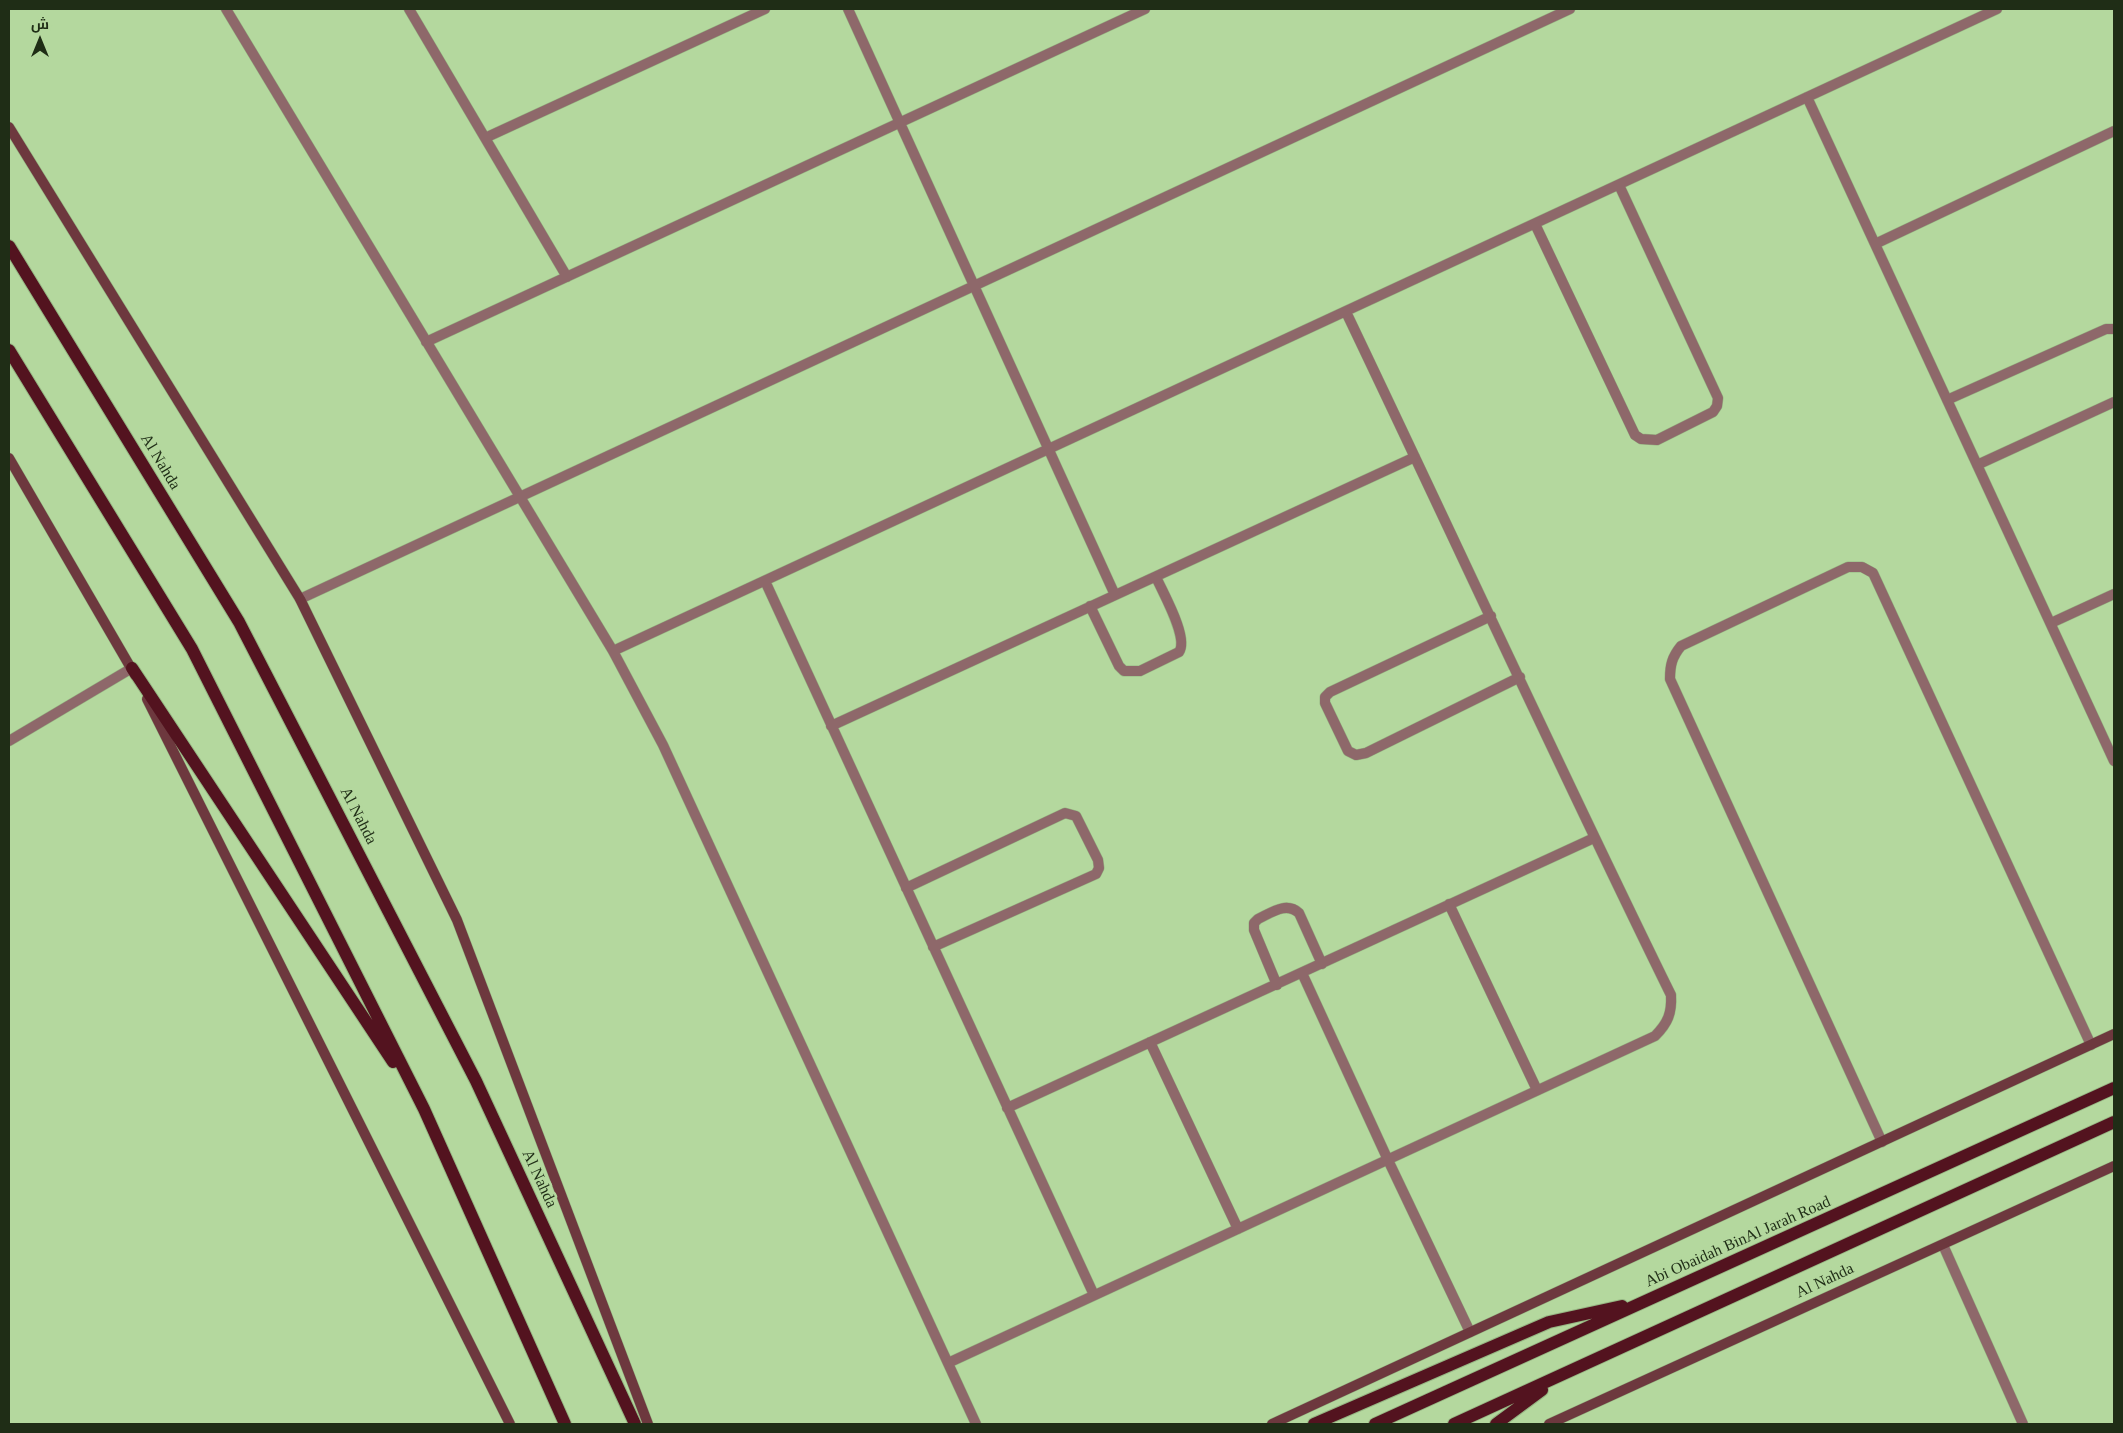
<!DOCTYPE html>
<meta charset="utf-8">
<style>
body{margin:0}
#map{position:relative;width:2123px;height:1433px;overflow:hidden;background:#b4d89e;font-family:"Times New Roman",Cairo,serif}
canvas{display:block}
.frame{position:absolute;inset:0;border:10px solid #1f2d16;pointer-events:none}
.north{position:absolute;left:15px;top:15px;width:50px;height:50px;-webkit-text-stroke:4px #b4d89e;paint-order:stroke;rotate:0deg;font-size:14px;font-weight:700;line-height:20px;text-align:center;color:#1f2d16}
.north::after{content:'';display:block;margin:auto;width:18px;height:22px;background:#1f2d16;clip-path:polygon(50% 0,100% 100%,50% 72%,0 100%)}
</style>
<div id="map">
<canvas width="2123" height="1433"></canvas>
<div class="frame"></div>
<div class="north">ش</div>
</div>
<script>
const g = document.querySelector('canvas').getContext('2d');
g.lineJoin = 'round';
function strokePath(path, color, width, dash) { g.strokeStyle = color; g.lineWidth = width; g.lineCap = dash ? 'butt' : 'round'; g.setLineDash(dash || []); g.stroke(path); }
function label(font, color, halo, rows, align = 'center') {
  g.font = font + ' "Times New Roman",serif'; g.lineWidth = 5; g.setLineDash([]); g.textBaseline = 'middle'; g.strokeStyle = halo; g.fillStyle = color; for (const [text, x, y, turn = 0] of rows) {
    g.save(); g.translate(x, y); g.rotate((+turn || 0) * Math.PI / 180); g.textAlign = isNaN(turn) ? turn : align; if (halo) g.strokeText(text, 0, 0); g.fillText(text, 0, 0); g.restore();
  }
}
const street = new Path2D(`
 M226,9L613,651L663,745L976,1424
 M409,9L567,277
 M848,9L1115,595
 M1807,97L2114,761
 M485,138L765,9
 M1535,224L1635,435L1641,439L1657,440L1713,412L1717,406L1718,398L1619,185
 M1875,244L2114,131
 M426,342L1145,9
 M1947,400L2106,329H2114
 M1977,465L2114,402
 M765,581L1094,1295
 M300,599L1570,9
 M1090,606L1119,666L1124,671H1140L1179,652C1189,638 1163,593 1156,577
 M1491,616L1330,692L1325,697V703L1348,751L1356,755L1366,753L1520,677
 M2051,623L2114,594
 M613,651L1997,9
 M831,726L1415,457
 M9,741L132,668
 M906,888L1065,813L1076,816L1098,860L1099,868L1096,874L933,947
 M1449,904L1537,1090
 M1302,973L1388,1160L1470,1332
 M1277,985L1254,930V923L1258,919C1271,913 1286,901 1299,913L1322,964
 M1150,1042L1238,1229
 M1007,1108L1594,838
 M1882,1142L1670,679C1670,665 1672,657 1681,646L1848,567H1862L1873,573L2091,1045
 M1943,1245L2023,1424
 M948,1363L1655,1036C1668,1023 1672,1013 1671,995C1560,769 1455,540 1346,312`);
const secondary = new Path2D(`
 M9,127L300,599L457,920L648,1424
 M9,458L135,675
 M147,699L510,1424
 M1272,1424L2114,1034
 M1549,1424L2114,1166`);
const primary = new Path2D(`
 M9,246L239,622L476,1081L635,1424
 M9,350L192,649L424,1109L565,1424
 M132,668L393,1062
 M1314,1424L1549,1322L1622,1306
 M1375,1424L2114,1088
 M1454,1424L2114,1122
 M1496,1424L1542,1390`);
strokePath(street, '#96b683', 11);
strokePath(secondary, '#96b683', 11);
strokePath(primary, '#96b683', 14);
strokePath(street, '#8e686a', 10);
strokePath(secondary, '#6d383e', 10);
strokePath(primary, '#53131f', 12);
label('16px', '#1f2d16', '#b4d89e', [
 ["Al Nahda",160,462,59],
 ["Al Nahda",358,816,63],
 ["Al Nahda",539,1179,65],
 ["Abi Obaidah BinAl Jarah Road",1738,1242,-24],
 ["Al Nahda",1825,1281,-25]
]);
</script>
